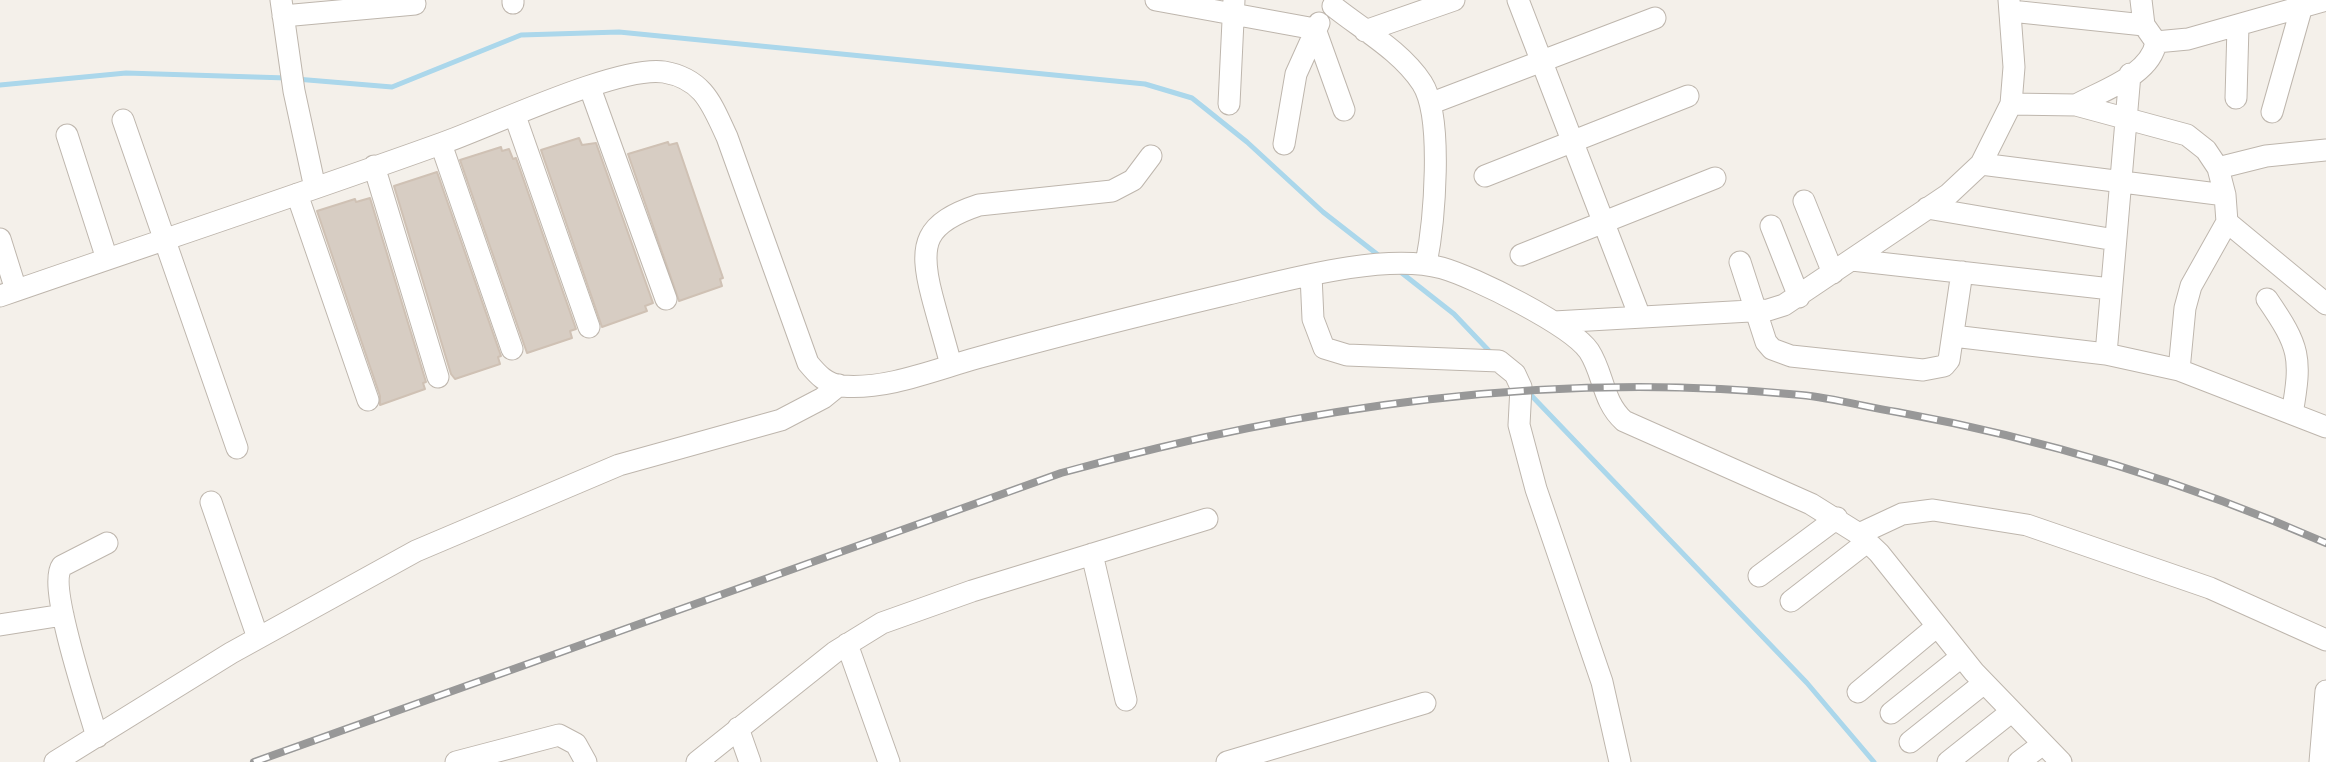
<!DOCTYPE html>
<style>
body{margin:0}
canvas{display:block;background:#f4f0ea}
</style>
<canvas width="2326" height="762"></canvas>
<script>
const g = document.querySelector('canvas').getContext('2d');
g.lineJoin = 'round';
function strokePath(path, color, width, dash) { g.strokeStyle = color; g.lineWidth = width; g.lineCap = dash ? 'butt' : 'round'; g.setLineDash(dash || []); g.stroke(path); }
function fillPath(path, color) { g.fillStyle = color; g.fill(path, 'evenodd'); }
strokePath(new Path2D(`
 M296,79L392,87L521,35L619,32L1145,84L1192,98L1247,142L1323,212L1382,258
 M0,85L126,73L287,78
 M1398,270L1454,314L1492,354
 M1528,392L1807,683L1874,762`), '#abd7eb', 5);
const building = new Path2D(`
 M579,138L582,145L596,143L653,303L645,306L647,311L602,327L541,150Z
 M668,142L669,145L677,143L723,278L720,279L722,286L679,301L628,154Z
 M501,147L502,151L509,149L513,159L516,158L576,329L570,331L572,338L527,353L460,160Z
 M437,172L501,356L498,357L500,364L455,379L451,374L394,186Z
 M370,198L426,382L423,383L425,389L380,405V396L317,211L355,199L356,202Z`);
fillPath(building, '#d7cdc3');
strokePath(building, '#cfc1b4', 2);
const minor = new Path2D(`
 M281,0L294,91L315,188
 M513,0V3
 M1156,0L1315,29L1344,110
 M1518,0L1640,317
 M1333,6C1363,30 1401,51 1422,83C1444,117 1434,224 1426,264
 M2011,11L2144,25
 M283,16L415,4
 M1365,31L1454,0
 M2156,42L2188,39L2326,0
 M590,88L666,299
 M2236,98L2238,26
 M1432,103L1655,18
 M1229,104L1234,0
 M2011,104L2076,105L2187,135L2206,150L2218,168L2225,195L2227,222L2191,286L2185,308L2179,370
 M2076,105C2103,90 2151,75 2156,42L2144,25L2141,0
 M2272,112L2302,6
 M515,116L589,327
 M123,120L237,448
 M67,135L107,259
 M441,144L512,349
 M1284,144L1296,74L1319,23
 M1981,164L2225,195
 M374,166L438,377
 M2218,168L2266,156L2326,150
 M1485,176L1688,96
 M297,194L368,400
 M1804,201L1833,273
 M1927,208L2115,240
 M2227,222L2326,304
 M1771,226L1799,297
 M0,239L16,290
 M1521,255L1715,178
 M1852,260L2111,289
 M1740,262L1766,342L1772,349L1791,356L1923,370L1944,366L1949,360L1962,272
 M1311,275L1313,319L1324,348L1347,355L1499,361L1515,374L1521,387L1519,425L1536,489L1602,682L1620,762
 M0,296C147,245 296,196 443,143C491,126 619,65 664,72C704,79 712,105 727,137L808,363C818,375 826,384 842,386C886,390 934,370 977,358C1060,335 1144,314 1228,294C1287,280 1385,252 1442,268C1474,277 1571,325 1589,351C1604,374 1602,401 1624,421L1811,504L1859,534L1879,553L1974,672L2061,762
 M2267,299C2300,347 2302,357 2292,414
 M1554,322L1768,310L1784,305L1949,194L1981,164L2011,104L2014,67L2009,0
 M1953,336L2106,354L2179,370L2326,427
 M2106,354L2130,74
 M951,365C945,342 938,319 932,296C918,243 925,223 979,205L1112,191L1133,180L1151,156
 M211,502L258,638
 M1859,534L1902,514L1933,510L2027,525L2210,588L2326,640
 M1092,554L1126,700
 M1759,576L1837,518
 M1791,601L1867,542
 M0,625L63,615
 M847,644L889,762
 M1858,692L1936,627
 M1891,713L1961,657
 M738,728L750,762
 M97,737C89,708 47,586 62,566L107,543
 M1910,742L1984,683
 M55,762L231,653L416,551L619,465L781,420L823,398L839,385
 M456,762L559,735L576,744L586,762
 M697,762L835,652L882,623L972,591L1207,519
 M1227,762L1425,703
 M1948,762L2011,712
 M2019,762L2043,744
 M2320,762L2326,691`);
strokePath(minor, '#beb6ad', 23);
strokePath(minor, '#fff', 21);
const rail = new Path2D(`
 M254,762L1061,473C1303,406 1550,370 1801,395C1833,398 1866,407 1897,412C2045,439 2189,483 2326,543`);
strokePath(rail, '#989898', 8);
strokePath(rail, '#fff', 5, [16]);
</script>
